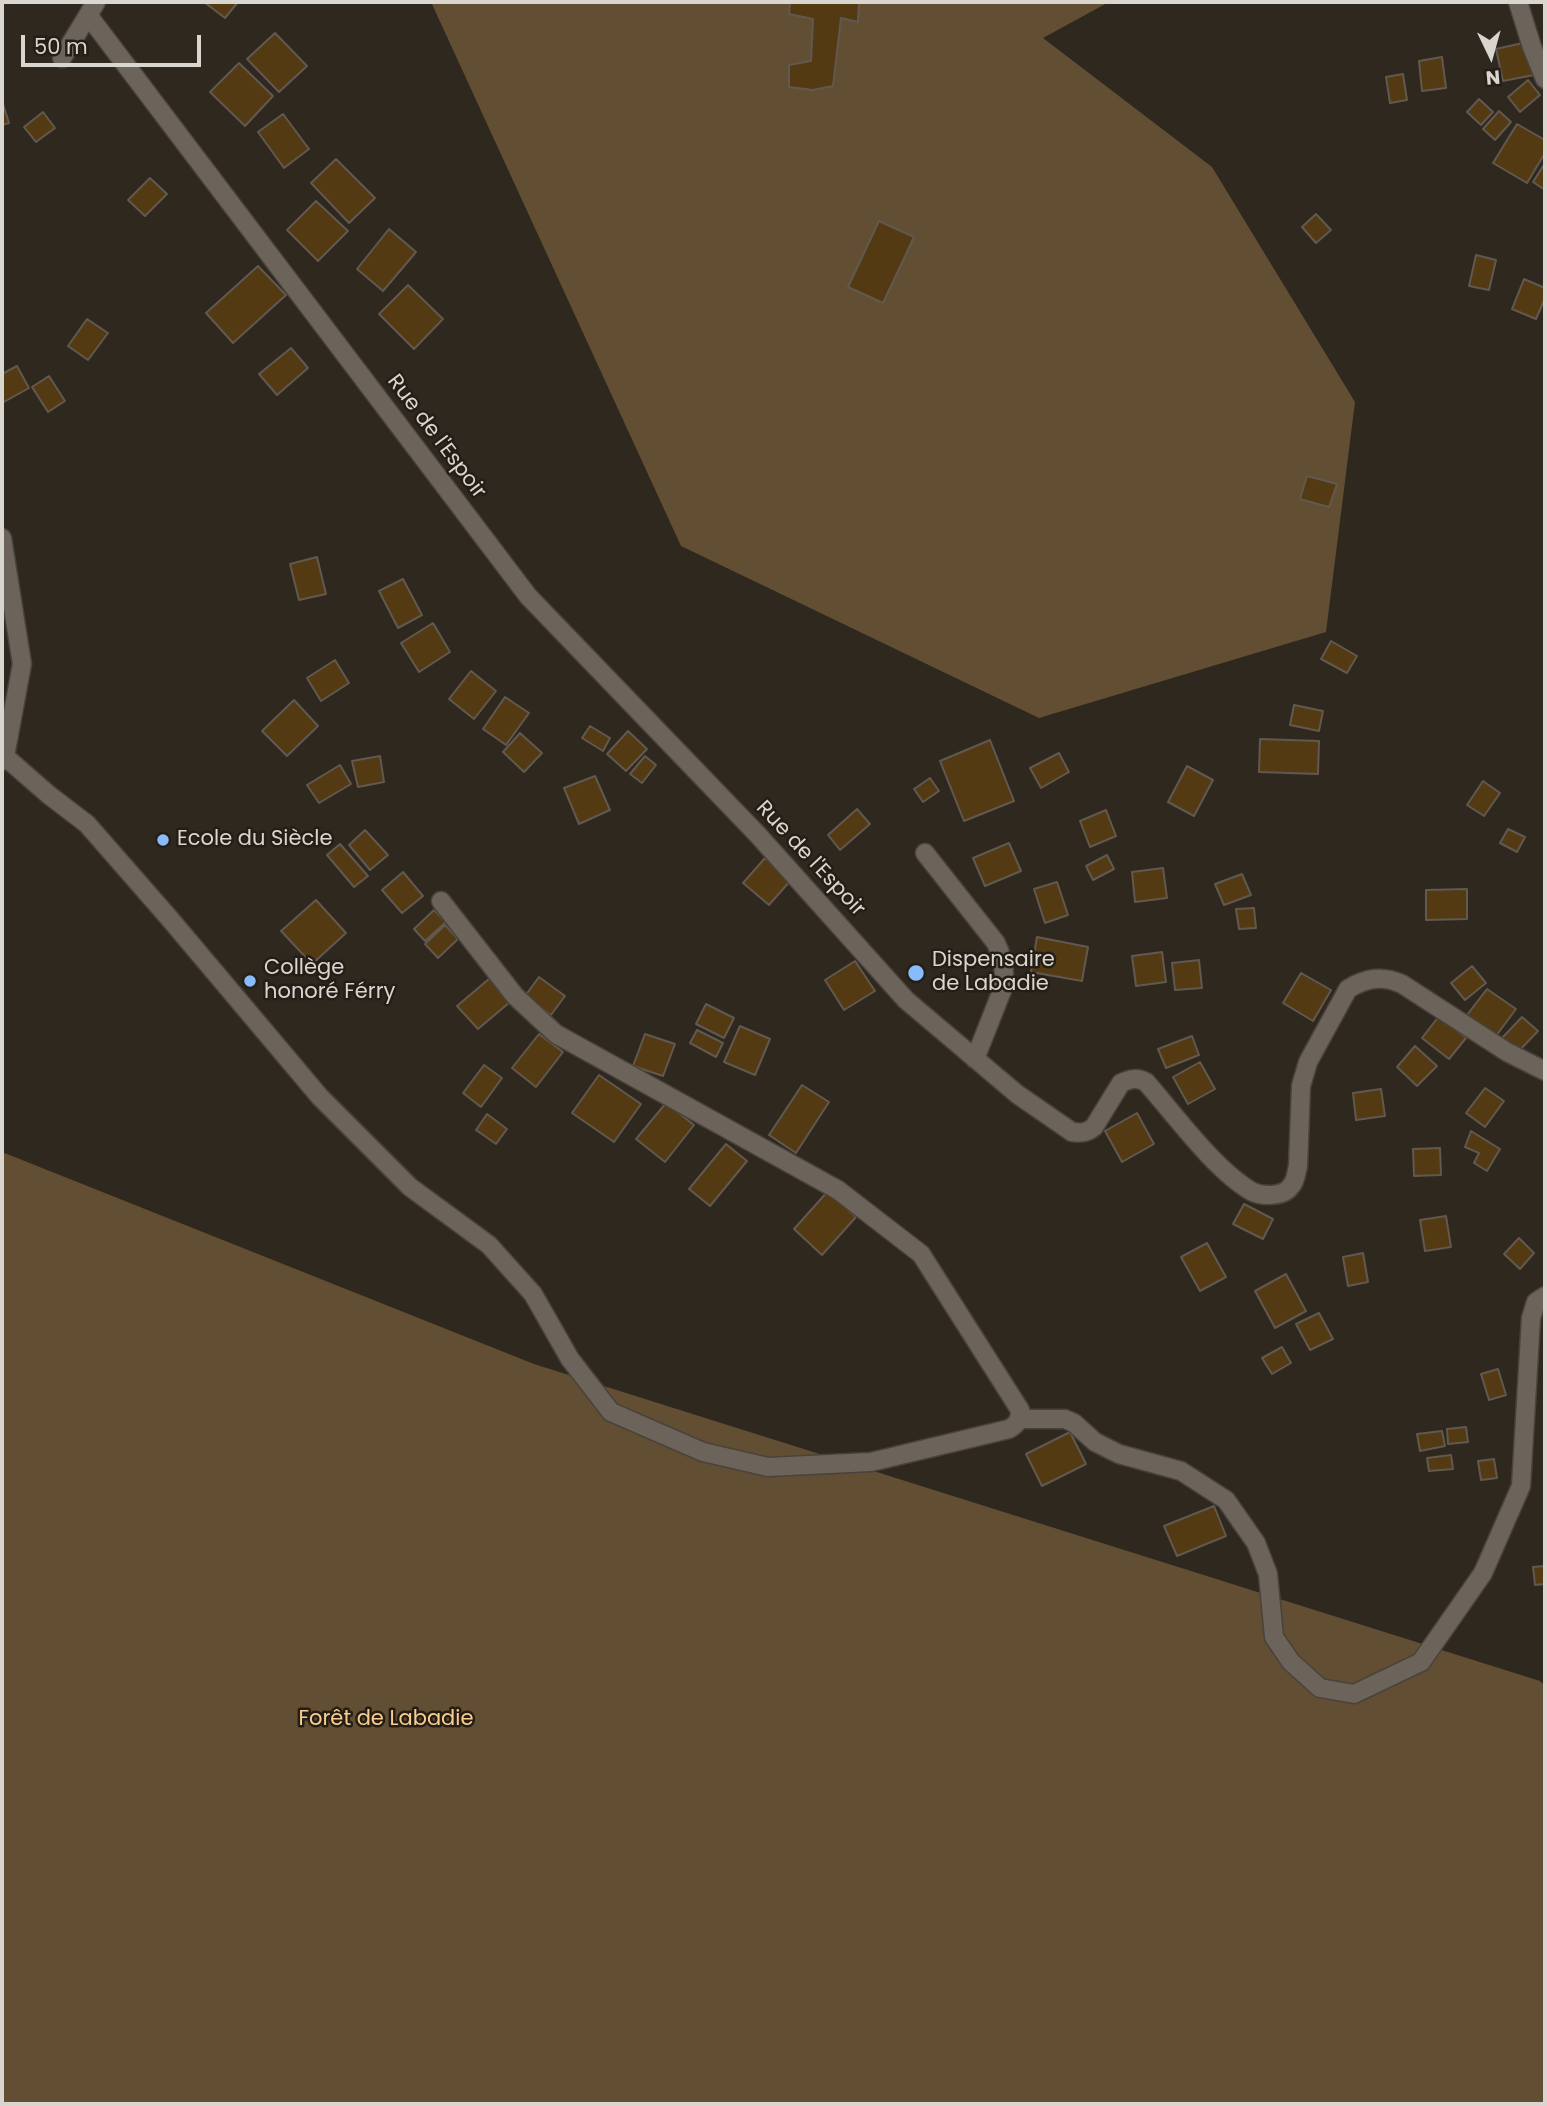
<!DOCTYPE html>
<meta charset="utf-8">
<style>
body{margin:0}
#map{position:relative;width:1547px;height:2106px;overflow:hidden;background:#2e281f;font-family:Poppins,sans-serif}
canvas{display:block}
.frame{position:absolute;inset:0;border:4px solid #d9d5cf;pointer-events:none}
.north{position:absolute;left:1456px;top:21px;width:70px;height:70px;-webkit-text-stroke:5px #241e16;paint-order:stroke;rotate:175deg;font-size:19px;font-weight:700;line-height:28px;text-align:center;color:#d9d5cf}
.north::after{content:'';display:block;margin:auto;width:24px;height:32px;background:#d9d5cf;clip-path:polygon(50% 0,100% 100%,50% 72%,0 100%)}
.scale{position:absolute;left:21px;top:35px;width:180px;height:32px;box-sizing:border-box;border:4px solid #d9d5cf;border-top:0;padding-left:9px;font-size:21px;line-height:24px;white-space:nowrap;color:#d9d5cf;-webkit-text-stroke:5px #241e16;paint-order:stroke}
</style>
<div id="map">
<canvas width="1547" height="2106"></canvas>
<div class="frame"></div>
<div class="north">N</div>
<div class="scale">50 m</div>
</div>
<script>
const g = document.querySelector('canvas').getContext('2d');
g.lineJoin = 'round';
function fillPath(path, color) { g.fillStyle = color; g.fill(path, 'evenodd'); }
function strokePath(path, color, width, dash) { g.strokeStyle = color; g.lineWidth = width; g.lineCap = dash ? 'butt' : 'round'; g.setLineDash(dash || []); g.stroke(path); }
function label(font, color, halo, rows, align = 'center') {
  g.font = font + ' Poppins,sans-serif'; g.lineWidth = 5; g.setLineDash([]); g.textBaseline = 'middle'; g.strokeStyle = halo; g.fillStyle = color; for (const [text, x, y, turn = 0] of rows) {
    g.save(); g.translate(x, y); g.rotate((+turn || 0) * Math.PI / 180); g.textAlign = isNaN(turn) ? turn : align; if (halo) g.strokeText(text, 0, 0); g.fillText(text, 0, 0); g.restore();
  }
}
fillPath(new Path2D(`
 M431,2H1109L1043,38L1212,167L1355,402L1326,632L1039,718L681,546Z
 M2,1152L534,1364L1540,1681L1545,1686V2104H2Z`), '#624e32');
const building = new Path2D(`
 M204,2H238L225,18Z
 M790,2H859L858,22L841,18L833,86L813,90L789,87V65L811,61L813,19L789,14Z
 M275,33L307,66L279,92L247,59Z
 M1527,42L1534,75L1503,81L1496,49Z
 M1442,57L1446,88L1422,91L1419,61Z
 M239,63L273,96L245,126L210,92Z
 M1403,74L1407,100L1390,103L1386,77Z
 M1528,80L1540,95L1520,112L1508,97Z
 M1479,99L1493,112L1481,125L1467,112Z
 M2,101L9,123L2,125Z
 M1499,111L1511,122L1495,140L1483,129Z
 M43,112L55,128L36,142L24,127Z
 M283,114L309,149L284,168L258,132Z
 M1517,124L1545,140V153L1527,183L1493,163Z
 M336,159L375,198L349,223L311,183Z
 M1545,163V190L1533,182Z
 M150,178L167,194L145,216L128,200Z
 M316,201L348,231L318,261L287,230Z
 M1316,214L1331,230L1316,243L1302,227Z
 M879,221L914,237L883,303L848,287Z
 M389,229L416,252L383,291L357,269Z
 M1476,255L1496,260L1489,290L1469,286Z
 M258,266L286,295L233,343L206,313Z
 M1524,279L1545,288V298L1536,319L1512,309Z
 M408,285L443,319L414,349L379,314Z
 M87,319L108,333L88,360L68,346Z
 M291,348L308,368L277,395L259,374Z
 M17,366L29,388L2,403V374Z
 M49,376L65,401L48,412L32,387Z
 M1307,476L1337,484L1329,507L1300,499Z
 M317,557L326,594L299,600L290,564Z
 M403,579L422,615L398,628L379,591Z
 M433,623L450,652L419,672L401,643Z
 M1331,641L1357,656L1347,673L1321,659Z
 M335,660L349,683L321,701L307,678Z
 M471,671L496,691L474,719L449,699Z
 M505,697L529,713L506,745L483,729Z
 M294,700L318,726L287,756L262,731Z
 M1294,705L1323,711L1319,731L1290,725Z
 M590,726L610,738L603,751L582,738Z
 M628,731L647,749L626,771L607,754Z
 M520,733L542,753L524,772L503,752Z
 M1260,739L1319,741L1318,774L1259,772Z
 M990,740L1014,801L964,821L940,761Z
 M1059,753L1069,772L1041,788L1030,768Z
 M380,756L384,782L358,787L352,761Z
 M645,756L656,765L642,783L630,774Z
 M340,765L351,784L319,803L307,785Z
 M1187,766L1213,780L1194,816L1168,802Z
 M595,776L610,810L579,824L564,788Z
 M930,778L939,791L923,802L914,789Z
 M1483,781L1500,793L1484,816L1467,805Z
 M857,809L870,824L840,850L828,835Z
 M1106,810L1116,836L1090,847L1080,821Z
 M1508,829L1525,837L1517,852L1500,843Z
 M365,830L388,855L370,870L349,845Z
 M1009,843L1021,871L985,886L973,858Z
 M340,844L368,876L354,887L327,855Z
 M1107,855L1114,869L1093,880L1086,866Z
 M765,858L791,880L769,905L743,883Z
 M1163,868L1167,898L1135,902L1132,872Z
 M403,872L423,896L402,913L382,890Z
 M1242,874L1251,895L1224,905L1215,884Z
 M1057,882L1068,915L1045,923L1034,889Z
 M1467,889V919L1426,920V890Z
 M316,900L346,933L312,964L281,931Z
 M1254,908L1256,928L1239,929L1236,909Z
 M434,910L446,922L425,941L414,929Z
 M445,925L458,939L438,958L425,944Z
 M1037,937L1088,947L1082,981L1031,972Z
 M1162,952L1166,982L1136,986L1132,956Z
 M1199,960L1202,988L1175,990L1172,963Z
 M855,961L875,991L844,1010L825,980Z
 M1472,966L1486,983L1465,1000L1451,983Z
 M1301,973L1331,990L1313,1021L1283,1003Z
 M539,977L565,996L551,1015L525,996Z
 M490,978L510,1002L478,1029L457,1006Z
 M1487,989L1516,1009L1496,1036L1467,1015Z
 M706,1004L734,1018L724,1038L696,1024Z
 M1439,1016L1466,1038L1449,1059L1422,1038Z
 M1522,1017L1538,1031L1517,1053L1502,1038Z
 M740,1026L770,1039L755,1075L724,1062Z
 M697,1030L723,1043L716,1057L690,1043Z
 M539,1034L563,1052L536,1087L512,1068Z
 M645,1034L675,1044L663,1076L633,1066Z
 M1192,1036L1199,1055L1166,1068L1158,1049Z
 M1415,1046L1437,1066L1417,1086L1397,1067Z
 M1200,1062L1215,1089L1188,1104L1173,1077Z
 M484,1065L502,1078L481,1107L463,1093Z
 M599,1075L641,1104L614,1142L572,1113Z
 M802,1085L829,1102L796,1153L769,1135Z
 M1485,1088L1504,1101L1485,1127L1466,1113Z
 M1381,1089L1385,1116L1356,1120L1353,1093Z
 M666,1103L694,1125L665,1162L636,1139Z
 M1137,1113L1154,1144L1122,1162L1105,1131Z
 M487,1114L507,1129L496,1144L476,1130Z
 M1471,1131L1500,1149L1487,1171L1474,1163L1479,1153L1465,1147Z
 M726,1144L747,1161L710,1206L689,1189Z
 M1440,1148L1441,1175L1414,1176L1413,1149Z
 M828,1191L856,1217L822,1255L794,1229Z
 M1244,1204L1273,1219L1263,1239L1233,1224Z
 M1446,1216L1451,1247L1425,1251L1420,1220Z
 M1519,1238L1534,1253L1520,1269L1504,1254Z
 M1207,1243L1226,1277L1200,1291L1181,1257Z
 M1363,1253L1368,1282L1348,1286L1343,1257Z
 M1286,1274L1306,1311L1275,1328L1255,1291Z
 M1319,1313L1333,1339L1310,1350L1296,1324Z
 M1282,1347L1291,1363L1272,1374L1262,1358Z
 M1498,1369L1506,1395L1489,1400L1481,1374Z
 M1466,1427L1468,1442L1448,1444L1447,1429Z
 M1442,1431L1445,1446L1420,1451L1417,1434Z
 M1070,1432L1086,1464L1042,1486L1026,1454Z
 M1451,1455L1453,1469L1429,1471L1427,1458Z
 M1494,1459L1497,1478L1481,1480L1478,1461Z
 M1214,1506L1226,1536L1177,1556L1164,1526Z
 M1545,1566V1584L1535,1585L1533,1567Z`);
fillPath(building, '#533a13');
strokePath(building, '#615950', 2);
const minor = new Path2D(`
 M1518,2L1532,47L1545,79
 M88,15L528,596L758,835L906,1000L1017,1094L1072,1132C1081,1133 1087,1133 1094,1127L1121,1083C1130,1079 1137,1077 1146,1082C1175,1115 1214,1169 1251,1191C1262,1197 1284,1197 1291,1186C1296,1181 1296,1173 1298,1166L1301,1086L1308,1062L1348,989C1366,978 1382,975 1402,984L1507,1052L1545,1071
 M62,58L96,2
 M2,538L22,664L5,756L2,761
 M2,754L49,795L87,824L170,919L320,1097L410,1187L489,1245L533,1294L570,1359L611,1412L703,1452L768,1467L871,1462L1009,1429C1018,1424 1020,1419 1020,1410L921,1254L838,1190L556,1034L515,996L441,901
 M925,853L996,943C1003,958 1006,972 1003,988L975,1059
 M1020,1419H1065L1074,1423L1095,1442L1119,1454L1181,1471L1226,1500L1256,1543L1268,1574L1274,1637L1291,1662L1320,1688L1354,1694L1421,1662L1483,1573L1521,1486L1531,1318L1536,1302L1545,1296`);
strokePath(minor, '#49433c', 21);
strokePath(minor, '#6c645a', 18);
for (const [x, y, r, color] of [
 [163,840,7,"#87bbfb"],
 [916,973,9,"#87bbfb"],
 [250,981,7,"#87bbfb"]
]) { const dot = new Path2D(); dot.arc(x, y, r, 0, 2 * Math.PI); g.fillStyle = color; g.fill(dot); strokePath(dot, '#241e16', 2.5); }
label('21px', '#d9d5cf', '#241e16', [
 ["Rue de l'Espoir",436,437,53],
 ["Rue de l'Espoir",810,859,47]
]);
label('21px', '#d9d5cf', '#241e16', [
 ["Ecole du Siècle",177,840],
 ["Dispensaire",932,961],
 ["de Labadie",932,985],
 ["Collège",264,969],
 ["honoré Férry",264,993]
], 'left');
label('21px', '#facc8f', '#241e16', [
 ["Forêt de Labadie",386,1720]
]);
</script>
